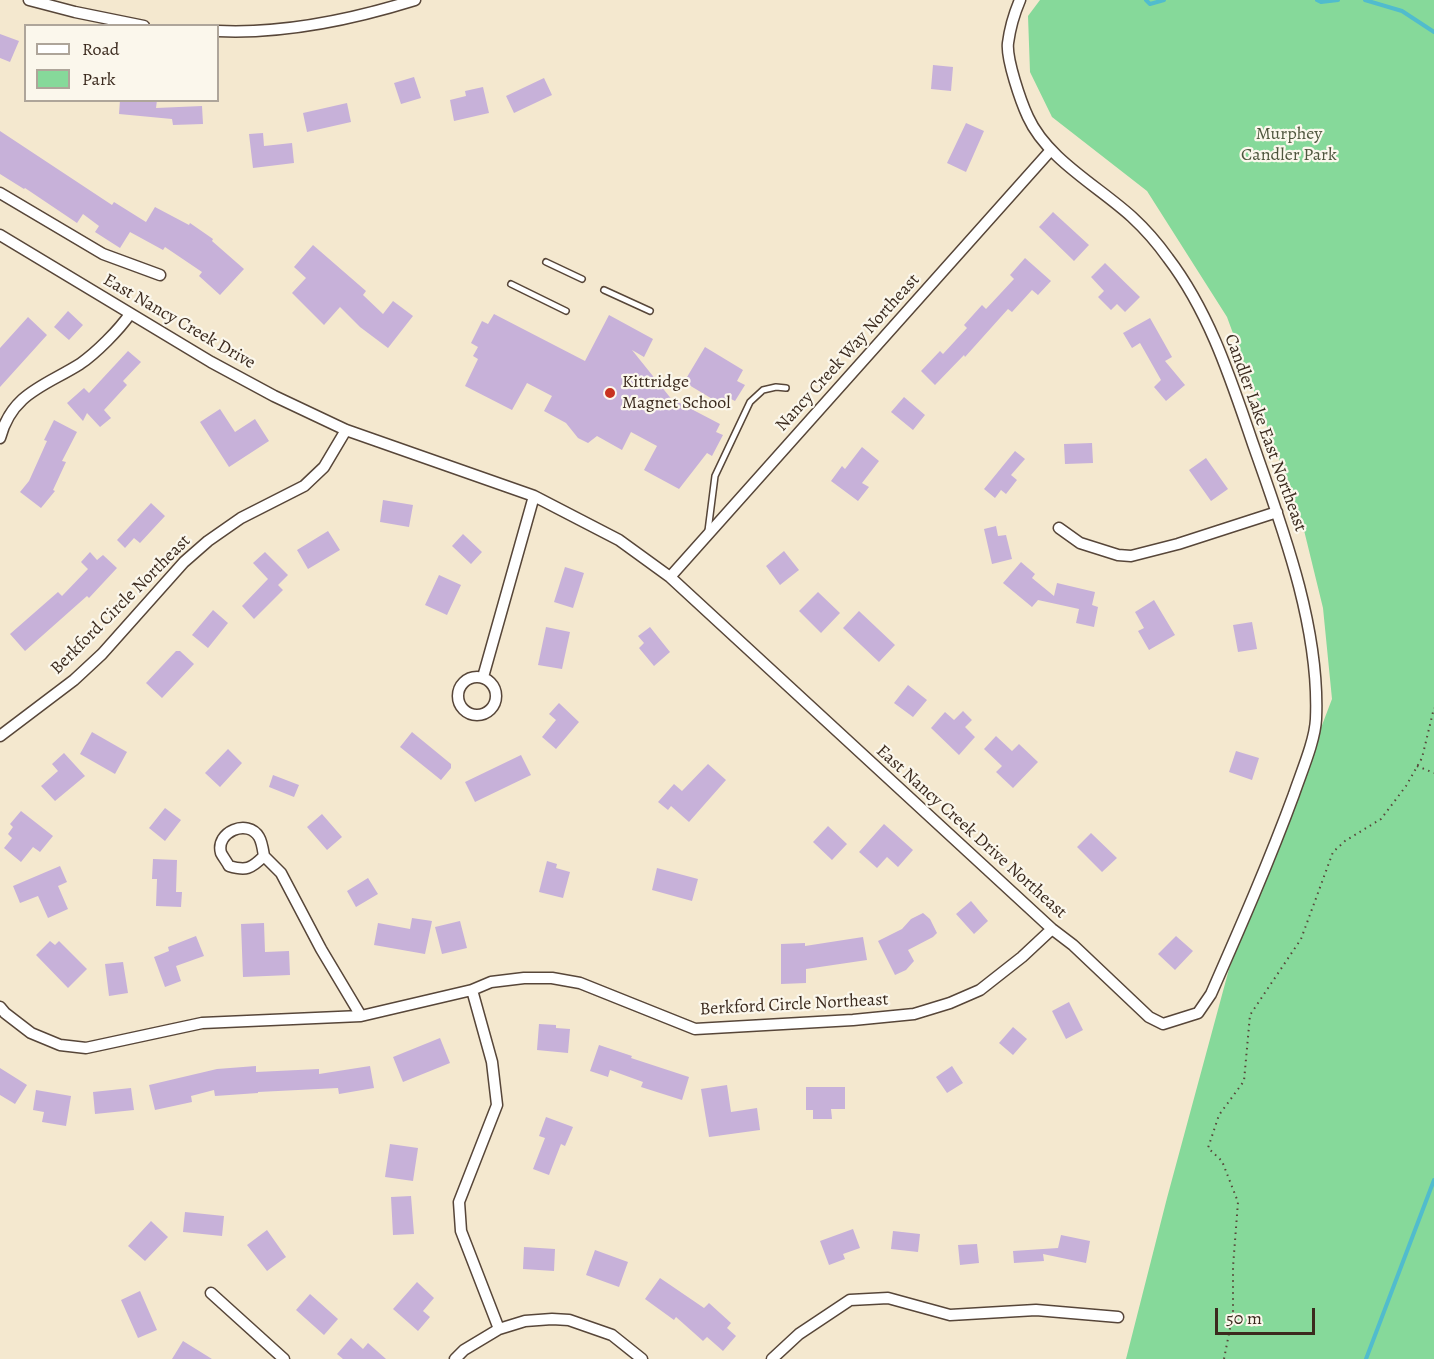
<!DOCTYPE html>
<style>
body{margin:0}
#map{position:relative;width:1434px;height:1359px;overflow:hidden;background:#f4e8cf;font-family:Alegreya,serif}
canvas{display:block}
.legend{position:absolute;left:24px;top:24px;width:195px;height:78px;box-sizing:border-box;background:#fbf7ec;border:2px solid #aea59a;margin:0;padding:8px 10px;list-style:none;font-size:18px;color:#3b2a1e}
.legend li{display:flex;align-items:center;gap:12px;height:30px}
.legend b{width:30px;border:2px solid #aea59a}
.scale{position:absolute;left:1215px;top:1308px;width:100px;height:27px;box-sizing:border-box;border:3px solid #3b2a1e;border-top:0;padding-left:8px;font-size:18px;line-height:21px;white-space:nowrap;color:#3b2a1e;-webkit-text-stroke:4px #fbf7ec;paint-order:stroke}
</style>
<div id="map">
<canvas width="1434" height="1359"></canvas>
<ul class="legend">
<li><b style="height:8px;background:#fff"></b>Road</li>
<li><b style="height:16px;background:#86d99a"></b>Park</li>
</ul>
<div class="scale">50 m</div>
</div>
<script>
const g = document.querySelector('canvas').getContext('2d');
g.lineJoin = 'round';
function fillPath(path, color) { g.fillStyle = color; g.fill(path, 'evenodd'); }
function strokePath(path, color, width, dash) { g.strokeStyle = color; g.lineWidth = width; g.lineCap = dash ? 'butt' : 'round'; g.setLineDash(dash || []); g.stroke(path); }
function label(font, color, halo, rows, align = 'center') {
  g.font = font + ' Alegreya,serif'; g.lineWidth = 4.5; g.setLineDash([]); g.textBaseline = 'middle'; g.strokeStyle = halo; g.fillStyle = color; for (const [text, x, y, turn = 0] of rows) {
    g.save(); g.translate(x, y); g.rotate((+turn || 0) * Math.PI / 180); g.textAlign = isNaN(turn) ? turn : align; if (halo) g.strokeText(text, 0, 0); g.fillText(text, 0, 0); g.restore();
  }
}
fillPath(new Path2D(`
 M1040,0H1434V1359H1126L1167,1198L1229,969L1332,699L1323,608L1302,522L1227,317L1147,191L1052,117L1030,72L1028,16Z`), '#86d99a');
strokePath(new Path2D(`
 M1146,0L1150,4L1164,0
 M1317,0L1321,2L1338,0
 M1365,0L1402,11L1434,32
 M1366,1359L1434,1180`), '#51bccd', 4);
fillPath(new Path2D(`
 M0,34L19,41L10,62L0,58Z
 M933,65L953,67L951,91L931,89Z
 M414,77L421,98L401,104L394,83Z
 M544,78L552,95L514,113L506,96Z
 M483,87L489,113L454,121L450,100L466,96L465,91Z
 M120,100H157L156,108L202,106L203,124L173,125L172,119L119,114Z
 M347,103L351,122L307,132L303,113Z
 M966,123L984,131L966,172L947,163Z
 M0,131L112,205L114,202L146,222L155,207L189,225L190,223L213,239L212,241L244,269L220,295L199,276L202,272L165,247L163,250L130,232L120,248L95,232L99,226L83,214L77,223L25,188L24,189L0,174Z
 M263,133L264,146L292,143L294,163L253,168L249,134Z
 M1053,212L1089,245L1074,261L1039,227Z
 M313,245L366,291L363,295L383,314L393,301L413,316L388,348L360,327L340,307L324,325L292,293L306,278L294,267Z
 M1025,258L1051,281L1038,295L1032,290L1012,312L1008,309L965,357L964,355L935,385L921,371L940,351L943,354L967,328L964,325L982,305L986,309L1014,279L1010,275Z
 M1105,263L1140,297L1125,312L1117,304L1111,310L1098,297L1104,291L1091,277Z
 M68,311L83,325L69,340L54,327Z
 M494,314L585,361L609,315L653,339L644,357L632,350L673,401L674,400L720,424L716,432L723,435L712,456L707,453L679,489L644,470L657,446L631,432L622,450L597,436L588,443L578,438L566,423L544,411L552,396L527,383L512,410L465,386L478,359L473,356L478,347L471,343L482,321L488,324Z
 M28,317L47,335L0,387V348Z
 M1150,318L1172,357L1165,361L1185,385L1166,401L1154,387L1161,380L1140,343L1132,348L1123,333Z
 M705,347L743,370L737,381L745,385L735,401L729,398L724,406L684,382Z
 M128,351L141,362L123,381L127,385L104,410L111,418L100,427L87,413L83,421L67,403L84,388L89,393Z
 M904,397L925,415L913,430L891,412Z
 M220,409L235,432L255,419L269,441L229,467L200,422Z
 M54,420L77,432L62,461L66,462L53,490L55,491L41,508L20,492L29,481L47,441L44,440Z
 M1092,443L1093,463L1065,464L1064,444Z
 M862,447L879,461L862,483L869,487L858,501L831,481L842,466L845,469Z
 M1015,451L1025,459L1011,475L1017,480L1006,494L1001,490L995,498L984,489Z
 M1206,458L1228,489L1211,501L1189,470Z
 M383,500L413,505L409,527L380,522Z
 M151,503L165,516L140,543L134,538L125,548L117,540Z
 M996,526L998,536L1006,535L1012,559L992,564L984,529Z
 M328,531L340,550L308,569L297,550Z
 M463,534L482,552L471,564L452,546Z
 M784,551L799,570L780,585L766,566Z
 M90,552L97,560L103,555L117,568L89,598L87,596L25,651L10,634L58,592L62,596L88,569L81,562Z
 M265,552L288,575L278,585L283,590L254,619L242,606L268,579L253,563Z
 M1021,562L1035,574L1032,578L1054,596L1057,583L1095,592L1092,605L1098,607L1094,627L1076,623L1079,609L1038,600L1032,607L1003,583Z
 M565,567L584,573L573,608L554,602Z
 M439,575L461,585L447,615L425,605Z
 M818,592L840,613L821,633L799,611Z
 M1154,600L1175,635L1149,650L1138,631L1144,628L1135,612Z
 M213,610L228,623L208,648L192,635Z
 M859,611L895,645L879,662L843,628Z
 M1252,622L1257,649L1238,652L1233,625Z
 M546,627L570,632L562,669L538,665Z
 M650,627L670,652L654,666L639,648L644,643L638,636Z
 M176,651H180L194,664L162,698L146,683Z
 M908,685L927,700L913,717L894,703Z
 M559,703L579,722L556,749L542,737L556,720L549,714Z
 M963,711L972,720L965,727L975,737L959,755L931,728L945,712L954,720Z
 M92,732L127,752L115,774L80,754Z
 M412,732L451,764V768L441,780L400,747Z
 M996,736L1012,751L1019,744L1038,762L1013,788L996,772L1002,766L984,749Z
 M228,749L242,763L220,787L205,773Z
 M1236,751L1259,758L1252,780L1229,772Z
 M64,753L85,776L55,801L41,786L58,771L52,764Z
 M521,755L531,775L475,802L465,782Z
 M708,764L726,780L689,822L671,806L668,810L658,802L674,784L682,791Z
 M273,775L299,785L294,797L269,787Z
 M165,808L181,820L165,841L149,828Z
 M21,811L53,836L40,852L33,847L21,862L4,848L12,838L8,834L13,827L10,824Z
 M322,814L342,837L327,850L307,827Z
 M884,824L913,850L898,867L887,857L877,868L859,852Z
 M828,826L847,844L832,860L813,842Z
 M1091,833L1117,858L1102,872L1077,847Z
 M153,859L177,860L176,892H182L181,907L156,906L157,879H152Z
 M547,861L557,864L556,868L570,872L563,898L539,892Z
 M60,866L67,882L58,886L68,909L48,918L38,896L20,903L13,886Z
 M657,868L698,879L692,901L652,890Z
 M368,878L378,894L356,907L347,891Z
 M971,901L988,921L974,934L956,914Z
 M923,913L930,919L937,933L933,937L908,950L914,961L906,970L895,975L878,941L902,929L911,919Z
 M412,918L432,921L425,954L374,945L378,923L410,929Z
 M460,921L467,948L442,954L435,927Z
 M264,923L265,952L289,951L290,975L243,977L241,924Z
 M196,936L204,956L176,966L181,981L165,987L154,957L169,951L168,947Z
 M1176,936L1193,951L1175,970L1158,954Z
 M863,937L867,960L806,969V983L781,984V944L805,943V946Z
 M50,941L55,945L59,941L87,969L68,988L36,955Z
 M123,962L128,993L109,996L105,964Z
 M1069,1002L1083,1030L1066,1039L1052,1011Z
 M539,1024L556,1025V1028L570,1029L568,1053L537,1050Z
 M1013,1027L1027,1039L1013,1055L999,1043Z
 M440,1038L450,1063L403,1082L393,1057Z
 M599,1045L632,1056L631,1058L689,1077L682,1100L641,1087L643,1082L610,1070L608,1077L590,1071Z
 M256,1066V1072L319,1069V1074L370,1066L374,1088L339,1094L338,1088L258,1092V1093L215,1096L214,1090L191,1096L192,1102L155,1110L149,1085L217,1069Z
 M952,1066L963,1083L947,1093L936,1077Z
 M0,1068L27,1085L15,1104L0,1095Z
 M727,1085L731,1112L757,1108L760,1130L709,1137L701,1089Z
 M806,1087H845V1109H831L832,1119H813V1110H806Z
 M131,1088L134,1110L95,1114L93,1092Z
 M36,1090L71,1096L66,1126L42,1122L44,1112L33,1110Z
 M546,1117L573,1127L565,1146L561,1144L549,1175L533,1169L545,1138L539,1136Z
 M390,1144L418,1148L413,1181L385,1177Z
 M411,1196L414,1234L393,1235L391,1197Z
 M185,1212L224,1216L222,1236L183,1232Z
 M151,1221L168,1237L145,1261L128,1246Z
 M853,1229L860,1248L843,1254L845,1259L829,1265L820,1241Z
 M267,1230L286,1257L267,1271L247,1245Z
 M893,1231L920,1234L918,1252L891,1249Z
 M1061,1235L1090,1241L1086,1263L1043,1254L1044,1261L1014,1263L1013,1251L1058,1248Z
 M977,1244L979,1263L960,1265L958,1245Z
 M524,1247L555,1249L554,1271L523,1269Z
 M595,1250L628,1262L619,1287L586,1275Z
 M660,1278L704,1308L709,1303L731,1323L727,1328L736,1336L723,1351L707,1337L703,1341L676,1317L674,1320L645,1299Z
 M417,1282L434,1298L423,1311L430,1317L418,1331L393,1309Z
 M140,1291L157,1330L138,1338L121,1300Z
 M310,1294L338,1319L324,1335L296,1310Z
 M351,1338L363,1349L368,1343L386,1359H343L337,1354Z
 M183,1341L212,1359H172Z`), '#c7b1d9');
const lane = new Path2D(`
 M546,262L582,279
 M511,284L566,311
 M604,290L650,311
 M708,531L715,476L750,402L763,390L776,387L786,388`);
const street = new Path2D(`
 M29,0L75,12L144,26
 M218,31C282,34 354,19 415,0
 M0,193L103,254L160,275
 M0,235L211,362L274,396L346,430L534,496L619,540L670,577L1052,929L1073,945L1149,1017L1163,1024L1198,1013L1211,994C1240,928 1269,862 1294,794C1301,773 1315,741 1316,719C1320,628 1283,529 1253,444C1231,380 1210,313 1168,258C1158,244 1145,229 1132,217C1098,186 1047,159 1028,117C1021,102 1006,59 1008,43C1010,28 1014,14 1020,0
 M0,438C12,393 45,386 80,364C96,353 119,330 130,314
 M1059,528L1080,543L1118,555L1131,556L1178,544L1277,512
 M670,577L1051,150
 M458 696a19 19 0 1 1 38 0a19 19 0 1 1-38 0Z
 M483,677L534,496
 M0,736L74,680L102,654L184,562L208,541L241,518L304,486L324,467L346,430
 M264,856C263,850 262,842 259,837C248,818 215,832 221,853C223,857 227,862 229,866C246,871 251,869 264,856L281,873L321,949L361,1016
 M472,990L492,1062L497,1105L459,1202L461,1231L499,1329
 M0,1007L5,1013L31,1033L60,1045L86,1048L202,1023L361,1016L472,990L491,982L524,978H552L580,983L695,1029L853,1020L914,1014L950,1003L980,990L1022,957L1052,929
 M211,1293L284,1359
 M455,1359L464,1350L499,1329L525,1321L552,1319L569,1320L612,1335L642,1359
 M772,1359L799,1334L850,1300L888,1298L950,1315L1036,1310L1118,1317`);
strokePath(lane, '#574639', 8);
strokePath(street, '#574639', 13);
strokePath(new Path2D(`
 M1417,766L1434,773
 M1224,1359L1233,1313V1267L1238,1202L1222,1161L1208,1148L1219,1115L1244,1081L1250,1015L1301,939L1333,852L1345,841L1381,819L1406,786L1422,758L1434,708`), '#574639', 2, [1.5, 4.5]);
strokePath(lane, '#fff', 5);
strokePath(street, '#fff', 10);
for (const [x, y, r, color] of [
 [610,393,6,"#c8321e"]
]) { const dot = new Path2D(); dot.arc(x, y, r, 0, 2 * Math.PI); g.fillStyle = color; g.fill(dot); strokePath(dot, '#fbf7ec', 2); }
label('18px', '#4e563d', '#fbf7ec', [
 ["Murphey",1289,135],
 ["Candler Park",1289,156]
]);
label('18px', '#3b2a1e', '#fbf7ec', [
 ["East Nancy Creek Drive",179,322,30],
 ["Nancy Creek Way Northeast",848,353,-48],
 ["Candler Lake East Northeast",1265,433,70],
 ["Berkford Circle Northeast",121,605,-45],
 ["East Nancy Creek Drive Northeast",971,832,42],
 ["Berkford Circle Northeast",794,1005,-3]
]);
label('18px', '#3b2a1e', '#fbf7ec', [
 ["Kittridge",622,383],
 ["Magnet School",622,404]
], 'left');
</script>
